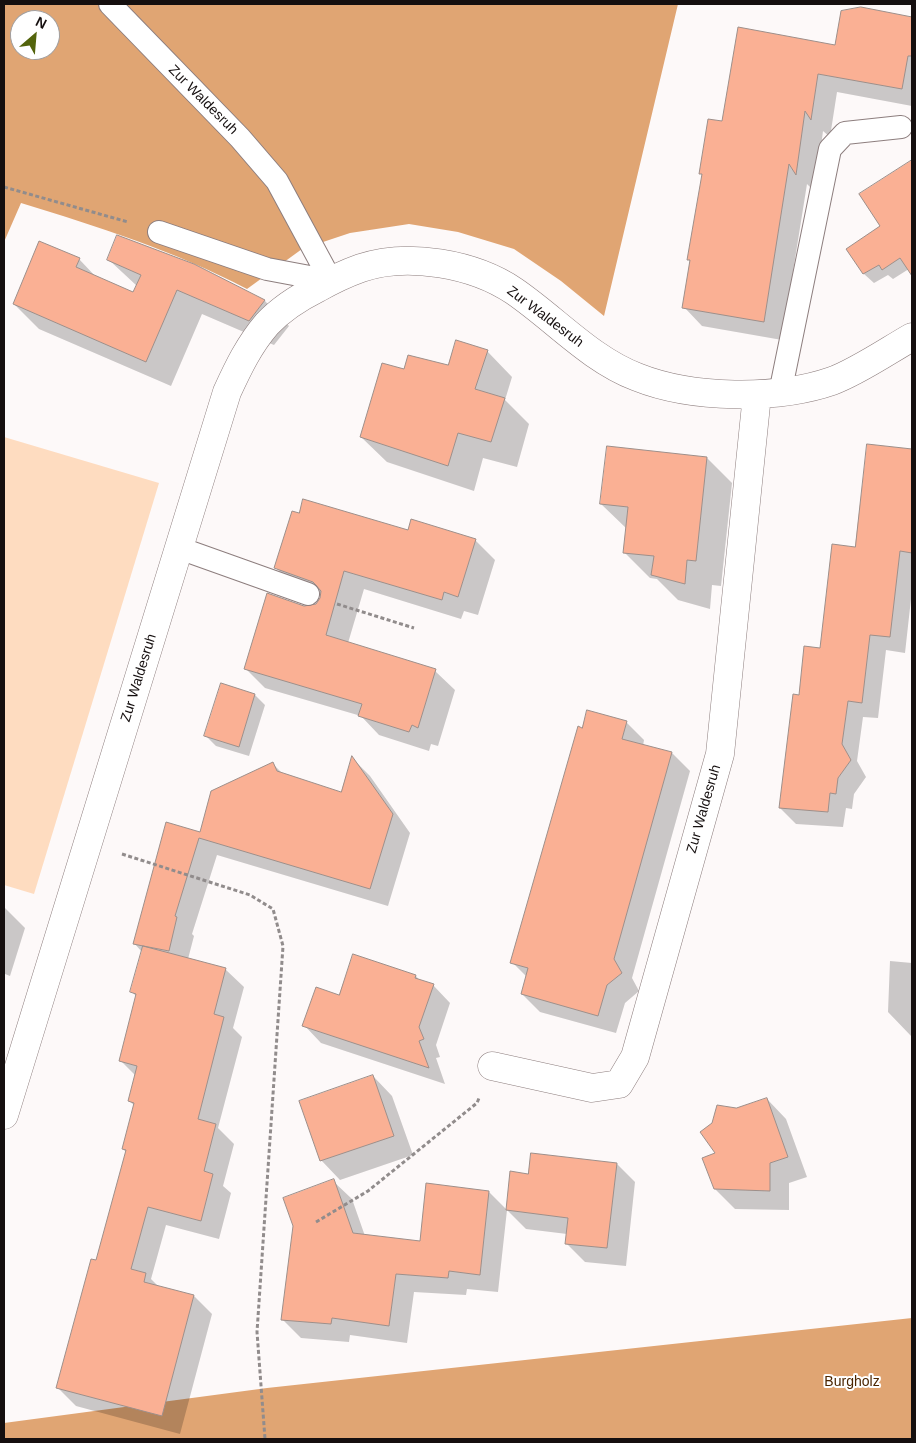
<!DOCTYPE html>
<style>
body{margin:0}
#map{position:relative;width:916px;height:1443px;overflow:hidden;background:#fdf9f9;font-family:Helvetica,sans-serif}
canvas{display:block}
.frame{position:absolute;inset:0;border:5px solid #150f0f;pointer-events:none}
.north{position:absolute;left:10px;top:10px;width:50px;height:50px;box-sizing:border-box;background:#fff;border:1px solid #a19f9f;border-radius:50%;rotate:27deg;font-size:14px;font-weight:700;line-height:20px;text-align:center;color:#150f0f}
.north::after{content:'';display:block;margin:auto;width:18px;height:22px;background:#53640c;clip-path:polygon(50% 0,100% 100%,50% 72%,0 100%)}
</style>
<div id="map">
<canvas width="916" height="1443"></canvas>
<div class="frame"></div>
<div class="north">N</div>
</div>
<script>
const g = document.querySelector('canvas').getContext('2d');
g.lineJoin = 'round';
function fillPath(path, color) { g.fillStyle = color; g.fill(path, 'evenodd'); }
function strokePath(path, color, width, dash) { g.strokeStyle = color; g.lineWidth = width; g.lineCap = dash ? 'butt' : 'round'; g.setLineDash(dash || []); g.stroke(path); }
function label(font, color, halo, rows, align = 'center') {
  g.font = font + ' Helvetica,sans-serif'; g.lineWidth = 4; g.setLineDash([]); g.textBaseline = 'middle'; g.strokeStyle = halo; g.fillStyle = color; for (const [text, x, y, turn = 0] of rows) {
    g.save(); g.translate(x, y); g.rotate((+turn || 0) * Math.PI / 180); g.textAlign = isNaN(turn) ? turn : align; if (halo) g.strokeText(text, 0, 0); g.fillText(text, 0, 0); g.restore();
  }
}
fillPath(new Path2D(`
 M4,437L159,483L34,894L4,885Z`), '#fedcc0');
fillPath(new Path2D(`
 M4,4H678L604,316L561,281L514,249L458,232L409,224L350,233L302,249L247,289C175,251 99,227 21,203L4,242ZM20,20H50V50H20Z
 M912,1318V1439H4V1423L267,1388Z`), '#e0a573');
fillPath(new Path2D(`
 M861,8L912,18V106L837,92L830,137L823,131L815,192L807,184L782,340L702,326L684,307L691,262L688,259L703,176L700,173L723,123L836,46Z
 M912,161V267L893,279L888,275L874,283L864,274L848,249L882,227L861,195Z
 M39,242L79,259L97,278L134,294L137,286L108,259L193,265L265,301L289,326L274,345L202,314L171,386L39,329L14,304Z
 M487,351L512,377L505,400L529,424L517,467L483,458L474,491L387,462L361,437L405,371L449,367Z
 M868,445L912,451V590L905,653L886,650L878,718L863,717L857,761L866,777L854,794L852,809L846,808L843,827L796,824L780,808L800,696L821,649L857,548Z
 M707,458L732,483L721,586L712,585L710,609L678,600L657,579L650,578L624,552L627,529L601,504Z
 M409,532L475,540L495,560L478,615L464,611L461,619L364,589L348,643L435,671L455,690L438,746L431,744L429,751L379,735L361,716L265,688L245,668L304,608L317,605L322,597L296,587L276,568Z
 M255,695L265,705L249,756L216,746L206,736Z
 M626,722L644,740L643,746L672,753L690,771L632,978L639,991L625,1003L616,1033L540,1012L522,994L527,977L512,962L583,729Z
 M353,759L370,776L410,833L388,906L217,855L192,934L194,936L188,959L225,969L244,987L233,1028L242,1037L218,1128L234,1144L223,1186L231,1193L219,1239L166,1225L151,1279L159,1287L194,1296L212,1314L180,1434L76,1406L58,1388L97,1262L126,1152L123,1149L135,1106L129,1101L136,1076L121,1061L137,997L132,992L142,952L134,943L200,834L273,764L284,775L342,794Z
 M4,907L25,928L10,976L5,974L4,979Z
 M890,961L912,963V1037L888,1012Z
 M416,976L420,981L433,985L450,1003L436,1045L440,1057L436,1058L445,1084L321,1043L304,1025L340,996Z
 M373,1076L392,1096L413,1155L340,1180L321,1160Z
 M767,1099L786,1119L807,1177L789,1183V1210L735,1209L715,1189L717,1153Z
 M617,1164L635,1182L626,1266L585,1262L566,1243L567,1234L526,1229L507,1210L498,1292L467,1289L466,1295L414,1292L407,1343L350,1335L349,1342L301,1338L283,1320L333,1181L352,1199L365,1236L421,1242L489,1192L507,1210L529,1175Z`), '#0003');
const building = new Path2D(`
 M861,7L912,17V56H908L902,89L818,74L811,120L805,111L796,175L789,164L764,322L682,308L690,260H687L702,174H699L708,119L722,121L738,27L835,45L841,11Z
 M912,160V276L900,258L882,270L879,265L863,274L846,249L880,226L859,194Z
 M117,235L194,264L265,300L249,321L177,290L146,362L13,304L39,241L80,258L76,267L133,292L141,275L107,260Z
 M456,340L488,350L475,389L505,398L491,442L458,433L448,466L360,437L382,363L404,369L408,355L448,365Z
 M867,444L912,449V553L900,551L890,637L870,635L862,703L848,701L842,744L851,760L838,778L836,794L830,793L828,812L779,808L793,694L799,695L804,646L820,648L832,544L855,547Z
 M607,446L707,457L696,561L687,560L685,584L651,575L654,556L623,553L628,507L600,504Z
 M303,499L408,530L411,519L476,539L458,597L444,592L442,600L344,571L326,635L436,669L418,728L412,725L409,732L358,716L362,704L244,669L267,593L304,606L316,604L320,598L321,591L313,582L274,568L292,511L299,513Z
 M221,683L255,694L239,747L204,736Z
 M587,710L627,721L622,739L672,752L614,959L622,973L607,985L598,1016L521,994L528,968L510,963L578,726L582,728Z
 M352,756L393,814L370,889L199,838L175,916L177,917L169,951L133,944L166,822L200,832L211,791L273,762L277,771L341,792Z
 M143,946L226,968L214,1014L224,1017L198,1119L216,1124L204,1171L213,1174L201,1221L148,1207L131,1269L146,1273L144,1282L194,1295L162,1416L56,1388L91,1259L96,1260L126,1150L122,1149L134,1103L128,1101L137,1066L119,1061L136,994L130,992Z
 M353,954L416,975L415,978L434,984L419,1027L424,1039L419,1041L429,1068L302,1026L316,987L339,995Z
 M373,1075L394,1136L320,1161L299,1101Z
 M767,1098L788,1157L770,1163V1191L714,1189L702,1158L715,1153L700,1132L712,1123L717,1105L736,1108Z
 M531,1153L617,1163L607,1248L565,1244L568,1218L506,1210L510,1171L528,1174Z
 M334,1179L353,1233L420,1241L426,1183L489,1191L480,1275L449,1271L448,1278L396,1274L389,1326L332,1318L331,1324L281,1320L293,1226L283,1198Z`);
fillPath(building, '#fab094');
strokePath(building, '#9d8f8a', 1);
const lane = new Path2D(`
 M110,4L240,138L277,181L331,281
 M159,232L267,269L331,281
 M780,393L830,149L845,133L901,127
 M179,548L308,594`);
const street = new Path2D(`
 M492,1066L592,1088L619,1084L635,1057L720,754L757,395
 M4,1115L227,392C238,368 249,345 267,324C281,309 300,297 318,288C332,280 347,273 361,268C408,252 474,264 514,291C555,319 590,359 637,377C692,399 777,400 832,381C857,372 889,350 912,337`);
strokePath(lane, '#8d7e7e', 24);
strokePath(street, '#8d7e7e', 29);
strokePath(new Path2D(`
 M4,187L128,222
 M337,604L414,628
 M122,854L250,895L273,909L283,946L257,1332L265,1439
 M316,1222L368,1191L477,1103L479,1098`), '#918c8c', 3, [4, 2.5]);
strokePath(lane, '#fff', 22);
strokePath(street, '#fff', 28);
label('14px', '#150f0f', '#fff', [
 ["Zur Waldesruh",203,100,45],
 ["Zur Waldesruh",545,317,37],
 ["Zur Waldesruh",139,678,-73],
 ["Zur Waldesruh",704,809,-74]
]);
label('14px', '#4b2500', '#fff', [
 ["Burgholz",852,1382]
]);
</script>
